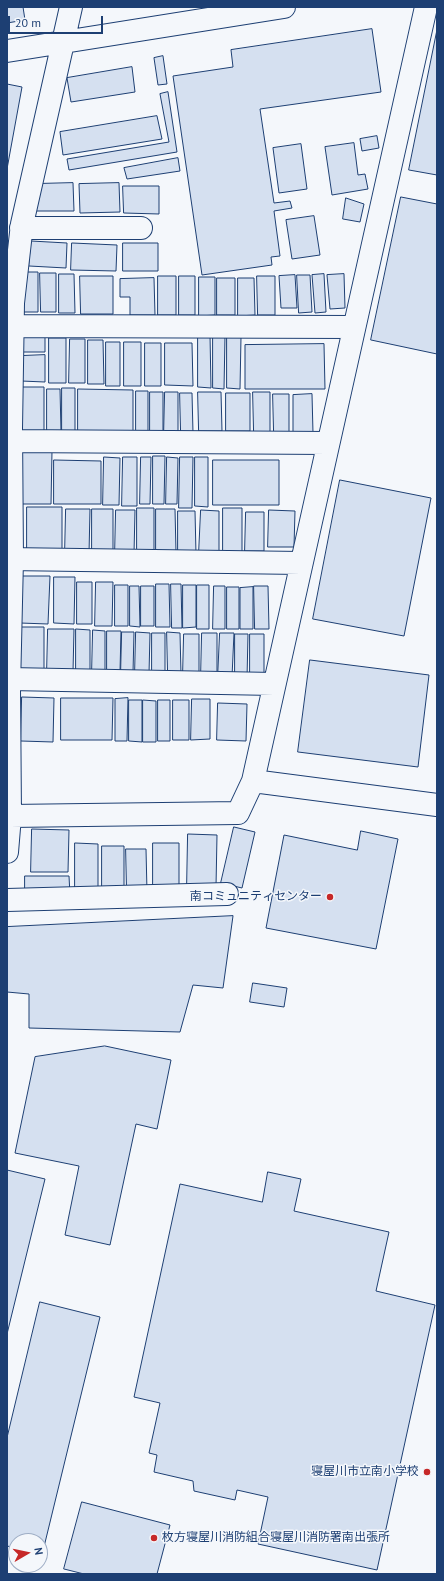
<!DOCTYPE html>
<meta charset="utf-8">
<style>
body{margin:0}
#map{position:relative;width:444px;height:1581px;overflow:hidden;background:#f4f7fb;font-family:"PT Sans",sans-serif}
canvas{display:block}
.frame{position:absolute;inset:0;border:8px solid #1d3f73;pointer-events:none}
.north{position:absolute;left:8px;top:1533px;width:40px;height:40px;box-sizing:border-box;background:#f4f7fb;border:1px solid #9eadc5;border-radius:50%;rotate:81deg;font-size:11px;font-weight:700;line-height:16px;text-align:center;color:#1d3f73}
.north::after{content:'';display:block;margin:auto;width:14px;height:18px;background:#c62828;clip-path:polygon(50% 0,100% 100%,50% 72%,0 100%)}
.scale{position:absolute;left:8px;top:16px;width:95px;height:18px;box-sizing:border-box;border:2px solid #1d3f73;border-top:0;padding-left:5px;font-size:12px;line-height:14px;white-space:nowrap;color:#1d3f73;-webkit-text-stroke:3px #f4f7fb;paint-order:stroke}
</style>
<div id="map">
<canvas width="444" height="1581"></canvas>
<div class="frame"></div>
<div class="north">N</div>
<div class="scale">20 m</div>
</div>
<script>
const g = document.querySelector('canvas').getContext('2d');
g.lineJoin = 'round';
function fillPath(path, color) { g.fillStyle = color; g.fill(path, 'evenodd'); }
function strokePath(path, color, width, dash) { g.strokeStyle = color; g.lineWidth = width; g.lineCap = dash ? 'butt' : 'round'; g.setLineDash(dash || []); g.stroke(path); }
function label(font, color, halo, rows, align = 'center') {
  g.font = font + ' "PT Sans","Noto Sans JP",sans-serif'; g.lineWidth = 3; g.setLineDash([]); g.textBaseline = 'middle'; g.strokeStyle = halo; g.fillStyle = color; for (const [text, x, y, turn = 0] of rows) {
    g.save(); g.translate(x, y); g.rotate((+turn || 0) * Math.PI / 180); g.textAlign = isNaN(turn) ? turn : align; if (halo) g.strokeText(text, 0, 0); g.fillText(text, 0, 0); g.restore();
  }
}
const building = new Path2D(`
 M7,7H23L25,20L7,23Z
 M372,29L381,92L260,109L274,203L290,201L292,208L274,211L280,256L271,257L272,265L202,275L173,76L233,67L231,50Z
 M437,30V175L409,170Z
 M163,56L167,84L158,85L154,58Z
 M132,67L135,92L71,102L67,78Z
 M7,84L22,87L7,169Z
 M168,92L177,152L69,170L67,159L169,142L160,94Z
 M157,116L162,139L63,155L60,132Z
 M377,136L379,148L362,151L360,139Z
 M354,143L358,175L365,174L368,189L332,195L325,147Z
 M301,144L307,189L279,193L273,148Z
 M178,158L180,171L127,179L124,168Z
 M73,183L74,211H35V184Z
 M119,183L120,212L80,213L79,184Z
 M123,186H159V214L124,213Z
 M401,197L437,204V354L371,340Z
 M346,198L364,204L360,222L343,219Z
 M314,216L320,255L292,259L286,220Z
 M31,241L67,243L66,268L29,266Z
 M72,243L117,245L116,271L71,270Z
 M123,243H158V271H123Z
 M23,272H38V312H22Z
 M40,273H56V312H41Z
 M59,274H74L75,313H59Z
 M324,274L326,312L315,313L312,275Z
 M344,274L345,308L330,309L327,275Z
 M295,275L297,308H281L279,276Z
 M297,275H310L312,312L299,313Z
 M80,276H113V314H81Z
 M158,276H176V315H158Z
 M179,276H195V315H179Z
 M257,276H275V315H258Z
 M199,277H215V315L199,316Z
 M154,278L155,315H130V297H120V279Z
 M217,278H235V315H217Z
 M238,278H254L255,315L238,316Z
 M198,335H210L211,388L198,387Z
 M20,336H45V352H20Z
 M213,336H225L224,389L213,388Z
 M227,337H241L240,389L227,388Z
 M49,338H66V383H49Z
 M70,339H85V383H69Z
 M88,340H103L104,384H88Z
 M106,342H120V386H106Z
 M124,342H141V386H124Z
 M145,343H161V386H145Z
 M165,343H192L193,386L165,385Z
 M324,344L325,389H245V345Z
 M45,355V382L21,381V356Z
 M19,387H44V432H19Z
 M62,388H75V432H62Z
 M47,389H60L61,431H47Z
 M78,389L133,390V433L78,432Z
 M136,391H148V434H136Z
 M150,392H163V434H150Z
 M165,392H178V434H164Z
 M198,392H221L222,431H199Z
 M253,392H270V433H254Z
 M180,393H192L193,433H181Z
 M226,393H250V431H226Z
 M273,394H289V433H274Z
 M312,394L313,433H293V395Z
 M22,451H52L51,504H21Z
 M153,456H165L164,504H153Z
 M104,457L120,458L119,505H103Z
 M123,457H137V506H122Z
 M141,457H151L150,504H140Z
 M167,457L178,458L177,504H166Z
 M180,457H193L192,508H179Z
 M195,457H208V507L195,506Z
 M54,460L101,461V504H54Z
 M213,460H279V505H213Z
 M340,480L431,498L404,636L313,619Z
 M27,507H62V554H27Z
 M137,508H154V554H137Z
 M223,508H242V552H223Z
 M66,509H90L89,554L65,553Z
 M92,509H113V553H92Z
 M156,509H175L176,552L156,553Z
 M116,510H135L134,554H115Z
 M201,510L219,511V553H199Z
 M269,510L295,511L294,547H268Z
 M178,511H195L196,554H178Z
 M246,512H264V551H245Z
 M21,576H50L48,624L20,623Z
 M54,577H75L74,624L54,623Z
 M77,582H92V624H77Z
 M96,582H113L112,626H95Z
 M156,584H169L170,627H156Z
 M171,584H181L182,628H172Z
 M115,585H128V626H115Z
 M183,585H196V627L183,628Z
 M197,585H209V629H197Z
 M130,586H139L140,627L130,626Z
 M141,586H154V626H141Z
 M214,586H225V629H213Z
 M254,586H268L269,629H255Z
 M227,587H239V629H227Z
 M253,587V629H240V588Z
 M18,627H44V671H18Z
 M48,629H74L73,672H47Z
 M76,629L90,630V672H76Z
 M93,630L105,631V672H92Z
 M107,631H121L120,672H107Z
 M122,632H134L133,673H121Z
 M136,632L150,633L149,674L135,673Z
 M167,632L180,633L181,674H168Z
 M152,633H165V674H152Z
 M202,633H217V676H201Z
 M220,633H234L232,677H218Z
 M184,634H199V674H183Z
 M235,634H248L247,679L235,678Z
 M250,634H264V677H250Z
 M310,660L429,675L418,767L298,752Z
 M22,697L54,698L53,742L21,741Z
 M61,698H113L112,740H61Z
 M128,698L127,741H115V699Z
 M192,699H210V739L191,740Z
 M129,700H142V742L129,741Z
 M143,700L156,701V742H143Z
 M158,700H170V741H158Z
 M173,700H189V740H173Z
 M218,703L247,704L246,741L217,740Z
 M234,827L255,832L242,888L221,883Z
 M32,829L69,830L68,872H31Z
 M361,831L398,839L376,949L266,928L284,835L357,850Z
 M188,834L217,835L216,887H187Z
 M75,843L98,844V892H75Z
 M153,843H179V890H153Z
 M102,846H124V892L102,893Z
 M126,849H146L147,892H127Z
 M25,876H69L70,895H25Z
 M233,916L223,988L193,985L180,1032L29,1028V994L7,992V927Z
 M253,983L287,988L284,1007L250,1002Z
 M105,1046L171,1060L157,1129L136,1124L110,1245L65,1235L79,1166L15,1153L35,1057Z
 M7,1170L45,1179L7,1334Z
 M268,1172L301,1179L294,1211L389,1232L376,1291L435,1305L377,1570L258,1544L268,1497L237,1490L235,1500L194,1491L193,1481L154,1472L157,1455L149,1453L160,1403L134,1397L180,1184L262,1202Z
 M40,1302L100,1317L42,1555L40,1554V1541H16V1548L7,1546V1438Z
 M82,1502L170,1525L157,1574H84L64,1569Z`);
fillPath(building, '#d5e0f0');
strokePath(building, '#1d3f73', 1);
const minor = new Path2D(`
 M71,7L22,224L13,303L11,428L12,559L9,688L10,816L238,813L253,781
 M426,7L253,781L437,805
 M7,51L284,7
 M21,228H141
 M12,326L354,327
 M11,441L328,443
 M7,559L301,563
 M9,679L274,684
 M7,852L10,816
 M7,900L227,894`);
strokePath(minor, '#1d3f73', 24);
strokePath(minor, '#f4f7fb', 22);
for (const [x, y, r, color] of [
 [330,897,4,"#c62828"],
 [427,1472,4,"#c62828"],
 [154,1538,4,"#c62828"]
]) { const dot = new Path2D(); dot.arc(x, y, r, 0, 2 * Math.PI); g.fillStyle = color; g.fill(dot); strokePath(dot, '#f4f7fb', 1.5); }
label('12px', '#1d3f73', '#f4f7fb', [
 ["南コミュニティセンター",322,897],
 ["寝屋川市立南小学校",419,1472],
 ["枚方寝屋川消防組合寝屋川消防署南出張所",162,1538,"left"]
], 'right');
</script>
